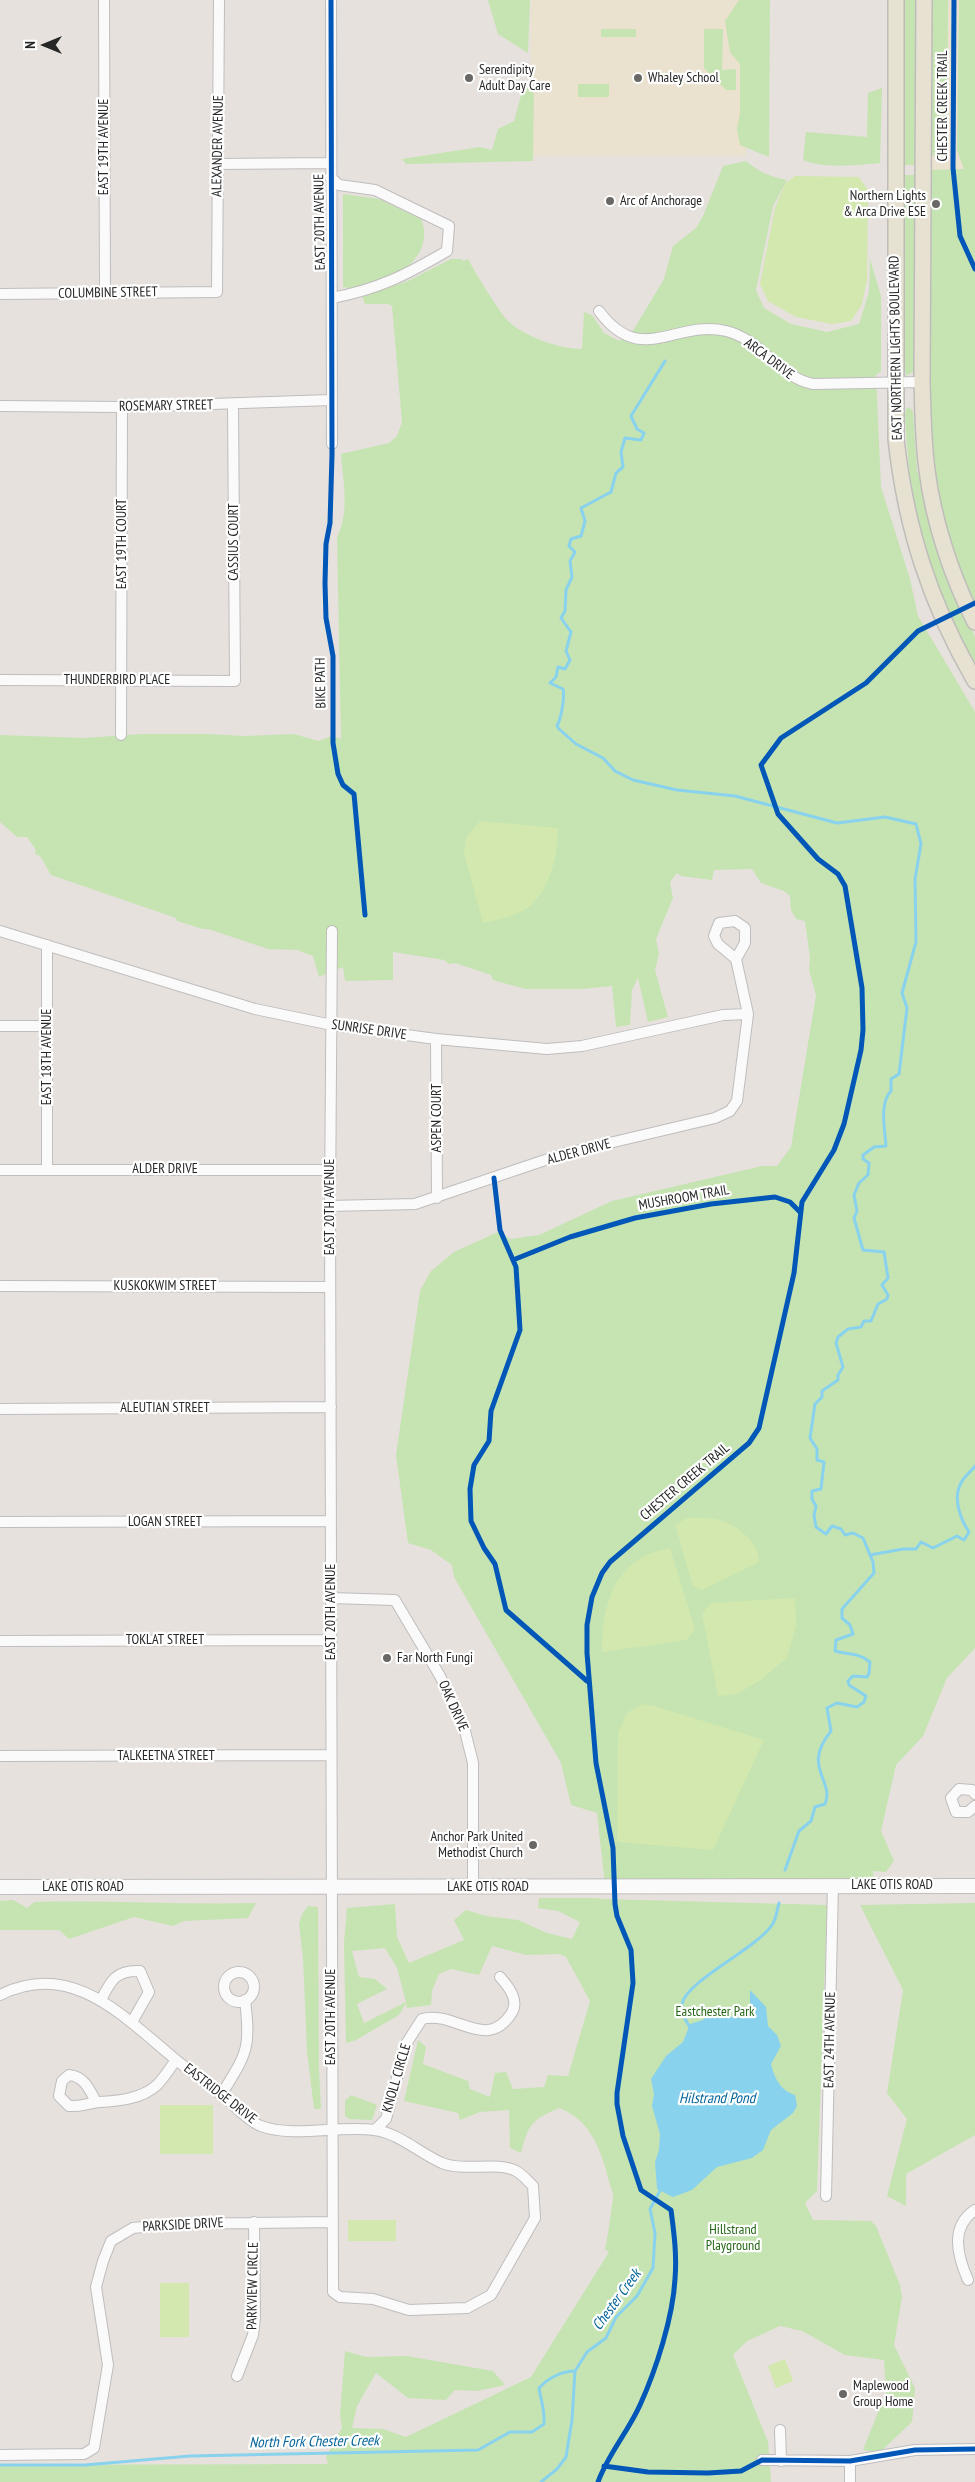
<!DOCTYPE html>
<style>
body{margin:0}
#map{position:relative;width:975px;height:2482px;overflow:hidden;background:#e6e1dc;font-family:"PT Sans Narrow",sans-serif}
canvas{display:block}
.north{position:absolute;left:20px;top:20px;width:50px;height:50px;-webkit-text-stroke:4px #fff;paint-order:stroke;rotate:270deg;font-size:14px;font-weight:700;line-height:20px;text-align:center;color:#272727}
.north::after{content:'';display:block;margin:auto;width:18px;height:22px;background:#272727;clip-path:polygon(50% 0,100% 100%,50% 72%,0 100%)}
</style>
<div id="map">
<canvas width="975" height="2482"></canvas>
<div class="north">N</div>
</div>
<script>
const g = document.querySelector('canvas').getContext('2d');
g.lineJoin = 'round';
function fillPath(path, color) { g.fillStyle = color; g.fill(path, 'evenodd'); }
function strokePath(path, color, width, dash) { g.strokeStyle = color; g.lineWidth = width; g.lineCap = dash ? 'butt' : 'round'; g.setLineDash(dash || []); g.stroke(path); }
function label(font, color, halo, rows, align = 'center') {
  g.font = font + ' "PT Sans Narrow",sans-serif'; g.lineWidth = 4.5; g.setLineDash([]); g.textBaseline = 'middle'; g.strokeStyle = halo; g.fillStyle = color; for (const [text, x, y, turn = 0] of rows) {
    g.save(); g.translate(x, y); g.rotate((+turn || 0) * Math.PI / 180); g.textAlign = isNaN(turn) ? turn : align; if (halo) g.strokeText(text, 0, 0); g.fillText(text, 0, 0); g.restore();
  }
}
fillPath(new Path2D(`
 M531,0H746V156H530Z
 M930,0H975V169L929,170Z`), '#eae1cf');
fillPath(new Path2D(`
 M488,0H530L528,53L498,34Z
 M739,0H770L769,157L740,145L737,129L740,113V64L730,52L725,21Z
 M904,0H915L919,165H905Z
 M931,0H948L947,146L943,160L932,155Z
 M959,0H975V610C960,572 943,532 936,491C930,452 929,414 928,374C927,306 929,238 929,170L964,169L957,150Z
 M601,29H636V37H601Z
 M704,29H723L722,70L736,69V90H726L704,68Z
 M578,84H609V97H578Z
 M534,85L533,161L406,164L402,159L480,147L492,150L498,129L514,121L523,88Z
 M882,88L880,163C857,165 825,169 803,160L806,132L867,137L868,93Z
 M746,161C759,172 770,177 787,180L773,206L756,290L764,308L791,324L827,332L859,324L869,292L870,259L881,296V371L876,375L881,487L910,579L918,616L975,712V1648L947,1678L923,1736L896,1765L881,1831L894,1861L886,1872L873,1871L874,1880L605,1885L597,1813L571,1805L561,1763L454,1577L452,1565L431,1550L408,1543L396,1455L420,1291L431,1271L454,1252L498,1232L510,1239L539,1235L612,1201L762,1166H777L791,1147L816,995L809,970L810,958L805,921L796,919L791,910L790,896L784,891L761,883L752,869L714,870L712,880L681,876L677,873L670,882L673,898L656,939L659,954L655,970L668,1017L648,1022L638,978L632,990L630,1025L616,1027L612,986L583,989H525L493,980L491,975L455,963L449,964L444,960L393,952V980L345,981L343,967L319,977L313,956L297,950L268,949L208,929H203L177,921L176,918L51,875L40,856L35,854L36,850L27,837H17L0,822V735L84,738L141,734H208L245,736L294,734L318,741L332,736L341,739L337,537C350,513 343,480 341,454L389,443L397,436L402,422L392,306L388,304H365L362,296L408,281L451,259H461L464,261L468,259C475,272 499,312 508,321C525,337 560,349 582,349L584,312L592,315L604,333L619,341L631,334L664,279L673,246L696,228L703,216L723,166Z
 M905,175H918V361L914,371L906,376L904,363Z
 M343,194L379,199L421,219C439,261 378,294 343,287Z
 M909,407L913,411L917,470L938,539L975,637V668C965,647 953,627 944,606C918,546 908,480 905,415L906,409Z
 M539,1898H597L601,1899L827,1905L817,2191L805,2203L813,2220L871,2221L876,2226L900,2285L902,2297L894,2345L915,2388L912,2422L879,2453L863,2450L886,2392L884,2360L845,2355L802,2331L780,2326L747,2341L733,2355L768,2442L771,2482H0V2465L328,2464L326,2457L342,2428L340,2415L345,2351L366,2357L407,2356L493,2371L505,2385L477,2391L455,2390L446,2400L408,2398L376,2373L357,2406L352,2428L383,2429L406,2437L531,2377L609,2252L605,2249C609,2232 610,2216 613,2199C614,2194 610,2186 609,2181C601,2150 591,2120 559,2108C531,2120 528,2125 521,2153L510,2148L509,2110L480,2112L460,2120L458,2113L404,2101L418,2040L426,2047L423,2064L468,2081L470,2089L490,2097L495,2073L506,2072L513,2089L544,2087L548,2075L568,2076L590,2001L566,1957L559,1954L526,1955L492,1946L479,1975L451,1969L439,1974L432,1991L431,2005L407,2008L406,2003L399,2015L356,2040L346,2043L344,1943L347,1908L395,1904L397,1937L409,1963L464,1940L454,1920L466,1910L486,1916L518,1920L547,1933L572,1939L580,1922L558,1911L538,1908ZM385,1948L397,1968L406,2002L364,2023L357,2004L387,1989L375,1979L359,1977L352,1951Z
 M13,1900L27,1908L34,1902C108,1900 182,1905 256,1903L248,1918L184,1921L173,1926L134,1917L69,1939L59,1930H0V1901Z
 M975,1903V2135L906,2174V2206L887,2196L907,2119L887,2093L903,1990L860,1905Z
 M308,1906L318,1907L319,2069L321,2109H314L307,2051L303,1958L299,1924L302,1914Z
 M351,2095L377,2105L372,2120L349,2119L345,2116V2101Z`), '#c5e4b2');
fillPath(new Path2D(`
 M795,176L859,177L868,190L867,280L862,304L851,321L832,324L796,317L768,301L760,284L775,208L785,184Z
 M480,821L558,828C557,856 552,886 530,906C518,916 497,920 483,923L464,853L466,837Z
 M687,1518C696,1518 706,1517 715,1519C734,1523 759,1540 759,1562L702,1590L693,1586L675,1525Z
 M670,1548L695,1629L687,1640L602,1652C602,1602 615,1558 670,1548Z
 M795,1598L796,1626L787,1658L759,1681L737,1694L718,1696L702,1614L711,1603Z
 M642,1704L658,1707L764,1740L713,1850L617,1842L618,1733L627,1713Z
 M160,2105H213V2154H160Z
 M348,2220H396V2241H348Z
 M160,2283H189V2337H160Z
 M785,2359L793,2381L776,2388L768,2366Z`), '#d2e8ae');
fillPath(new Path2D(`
 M750,1990L766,2007L768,2026L777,2035L781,2046L771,2064C775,2079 780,2090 795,2095L797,2106L793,2113L771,2130L763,2150L752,2158L717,2167L692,2190L673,2197L657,2189L655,2162L659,2150L660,2134L652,2106L654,2094L651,2079L666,2056L683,2042L690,2024L703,2020L710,2011C722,2011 730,2019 743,2018L750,2008Z`), '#89d2ee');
strokePath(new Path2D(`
 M665,361L631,416L637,429L644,433L641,440L625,438L621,452L623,467L616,473L611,492L581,508L585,521L581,536L571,539L569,546L575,552L570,561L572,577L566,590L565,611L561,618L571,632L566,651L570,660L565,669L558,667L556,677L550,683L563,689C565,697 561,719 557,726L559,729L576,744L603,758L615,771L633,780L677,790L735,796L837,823L885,817L916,824L921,844L915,879L916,942L902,993L907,1008L899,1074L891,1079V1091C879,1103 885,1130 886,1146L874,1147L863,1155V1159L869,1163L868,1175L859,1183L854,1195L857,1211L854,1218L863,1250L884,1252L888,1278L882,1285L888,1295L887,1299L878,1304L871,1321H864L861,1327L848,1329L838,1337L836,1343L843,1367L838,1375V1380L822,1391V1397L815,1404L810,1438L817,1449V1460L824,1462L821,1489L812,1491V1499L816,1506L814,1515L816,1527L826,1534L832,1526L841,1529L845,1535L853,1533L863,1538L873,1562L874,1573L842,1609V1618L850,1625L853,1634L836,1640L835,1651C848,1655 858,1652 870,1662L869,1673L867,1677L853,1676L848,1681L849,1685L866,1696L864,1702L857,1707L837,1703L827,1708L831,1731C801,1768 835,1780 825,1804L815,1807L811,1821L799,1831L785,1870
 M870,1555L903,1549H916L921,1542L933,1548L957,1536L964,1540L969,1532C961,1520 953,1500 960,1485C963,1477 970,1473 975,1466
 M691,2029C687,2022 680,2013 682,2004C686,1981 756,1949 772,1925C776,1920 777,1910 779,1903
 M0,2465H85L190,2456L478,2450L510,2432H532L544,2424C545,2410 541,2401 539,2388C548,2378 562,2371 575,2371
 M541,2482L557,2469L566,2457L572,2420L575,2371L587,2352L606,2338L616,2317L637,2296L653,2268L655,2233L650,2209L662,2187`), '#89d2ee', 3);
const minor = new Path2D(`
 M104,0L105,293
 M331,0L332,444
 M218,164L330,163
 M330,177L339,185L375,190L449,226L447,251C406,275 379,289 332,298
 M0,294L217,292L219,0
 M599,311C641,368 675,319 726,331C761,339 778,377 813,384L922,382
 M0,406L122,407L331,400
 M0,680L235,681L233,404
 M121,735L122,407
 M0,931L255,1009L332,1025L436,1039L547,1049L582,1046L723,1015L748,1014
 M47,945V1169
 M0,1026H47
 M436,1039L437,1198
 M0,1170H330
 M330,1206L415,1204L563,1154L715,1118L730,1111L737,1101L748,1014L736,959L745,943V928L735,921L719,923L714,936L718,944L736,959
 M0,1286L330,1287
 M0,1409L331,1407
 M0,1522L331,1521
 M331,1598L395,1600L440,1676L465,1731L473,1763V1887
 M0,1641L331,1640
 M0,1756L331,1755
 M975,1794L972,1790L959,1789L951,1798L956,1812H968L975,1806
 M224 1987a15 15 0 1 1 30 0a15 15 0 1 1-30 0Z
 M0,1995C69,1960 120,2013 169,2054C186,2069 205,2081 223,2096C234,2105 248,2121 261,2126C292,2138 341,2125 374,2130C399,2133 419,2153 442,2163C465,2172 497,2161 516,2171C522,2174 528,2181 533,2186L535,2218L491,2295L467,2308L409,2310L373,2299L340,2297L333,2292L330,1206L332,931
 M101,2000C111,1980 116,1970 140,1971L149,1992L132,2022
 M221,2095C247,2053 251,2049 245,2000
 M96,2102C90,2090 84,2076 69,2075L62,2081L59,2096L69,2106C81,2107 88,2103 99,2102C118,2101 142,2099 157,2085C164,2078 170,2068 176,2060
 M375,2130L386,2119L406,2044L422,2019C455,2010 486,2052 511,2014C520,2001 509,1987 500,1977
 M826,2196L833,1885
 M968,2280C958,2257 949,2227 975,2210
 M237,2376L253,2335L255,2318L254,2222
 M780,2430L781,2461
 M0,2455L84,2454L94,2448L108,2365L96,2287L103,2261L111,2241L133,2228L172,2224L332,2222
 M762,2460L850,2461L915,2450L975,2449
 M850,2482V2461`);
const secondary = new Path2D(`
 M0,1887L975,1886`);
const primary = new Path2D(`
 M896,0V439C906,529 930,603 975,681
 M924,0L922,382C923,411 923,441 927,470C933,520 952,578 975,622`);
strokePath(minor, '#bfbdbe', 12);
strokePath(secondary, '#bfbdbe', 16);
strokePath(primary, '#bfbdbb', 18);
strokePath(minor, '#fbfafa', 10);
strokePath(secondary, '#fbfafa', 14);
strokePath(primary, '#e6e1d0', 15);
strokePath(new Path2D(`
 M331,0L332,455L330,523L326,544L325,583L326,618L333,656V743L338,774L343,785L354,794L365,915
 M954,0L953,168L960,236L975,269
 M494,1178L500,1230L516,1267L520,1330L491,1411L489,1441L474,1465L470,1489L471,1521L484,1548L495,1564L506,1610L587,1681
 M513,1260L570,1237L635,1218L711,1204L775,1197L790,1202L800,1212
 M604,2466L648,2472L708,2473L741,2471L762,2460L850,2461L915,2450L975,2449
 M598,2482C608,2454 628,2432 640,2405C656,2370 673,2317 675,2279C677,2255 674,2233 671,2210L641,2190L623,2136L617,2104V2093L633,1983L631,1950L617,1916L615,1904L613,1848L596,1763L587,1653V1625L592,1597L602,1573L610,1562L749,1443L759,1428L794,1273L802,1202L834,1150L844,1124L861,1050L863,1030L862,988L845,886L838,874L818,859L778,814L761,765L781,738L866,683L918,631L975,603`), '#0057b8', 5);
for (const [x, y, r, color] of [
 [469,78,5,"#6a6866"],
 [638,78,5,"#6a6866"],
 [610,201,5,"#6a6866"],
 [936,204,5,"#6a6866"],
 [387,1658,5,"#6a6866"],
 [533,1845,5,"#6a6866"],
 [843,2394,5,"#6a6866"]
]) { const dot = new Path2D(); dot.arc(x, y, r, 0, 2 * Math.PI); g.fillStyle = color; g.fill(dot); strokePath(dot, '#fff', 2); }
label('14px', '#272727', '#fff', [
 ["Serendipity",479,70],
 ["Adult Day Care",479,86],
 ["Whaley School",648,78],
 ["Northern Lights",926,196,"right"],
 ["& Arca Drive ESE",926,212,"right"],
 ["Arc of Anchorage",620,201],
 ["Far North Fungi",397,1658],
 ["Anchor Park United",523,1837,"right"],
 ["Methodist Church",523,1853,"right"],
 ["Maplewood",853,2386],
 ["Group Home",853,2402]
], 'left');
label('14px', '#272727', '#fff', [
 ["CHESTER CREEK TRAIL",943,106,-90],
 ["ALEXANDER AVENUE",218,146,-89],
 ["EAST 19TH AVENUE",104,147,-90],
 ["EAST 20TH AVENUE",320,222,-91],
 ["COLUMBINE STREET",108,293,-1],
 ["EAST NORTHERN LIGHTS BOULEVARD",896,348,-91],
 ["ARCA DRIVE",769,359,37],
 ["ROSEMARY STREET",166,406,-1],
 ["CASSIUS COURT",234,542,-90],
 ["EAST 19TH COURT",122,544,-90],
 ["THUNDERBIRD PLACE",117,680],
 ["BIKE PATH",321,683,-91],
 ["SUNRISE DRIVE",369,1030,8],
 ["EAST 18TH AVENUE",47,1057,-90],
 ["ASPEN COURT",437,1118,-90],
 ["ALDER DRIVE",579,1152,-15],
 ["ALDER DRIVE",165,1169],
 ["MUSHROOM TRAIL",684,1198,-10],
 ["EAST 20TH AVENUE",330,1207,-90],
 ["KUSKOKWIM STREET",165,1286],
 ["ALEUTIAN STREET",165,1408],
 ["CHESTER CREEK TRAIL",685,1482,-40],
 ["LOGAN STREET",165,1522],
 ["EAST 20TH AVENUE",331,1612,-90],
 ["TOKLAT STREET",165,1640],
 ["OAK DRIVE",453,1706,66],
 ["TALKEETNA STREET",166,1756],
 ["LAKE OTIS ROAD",892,1885],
 ["LAKE OTIS ROAD",83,1887],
 ["LAKE OTIS ROAD",488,1887],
 ["EAST 20TH AVENUE",331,2017,-90],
 ["EAST 24TH AVENUE",830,2040,-89],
 ["KNOLL CIRCLE",397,2078,-74],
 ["EASTRIDGE DRIVE",220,2094,38],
 ["PARKSIDE DRIVE",183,2225,-3],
 ["PARKVIEW CIRCLE",253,2286,-89]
]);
label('14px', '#246615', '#fff', [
 ["Eastchester Park",715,2012],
 ["Hillstrand",733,2230],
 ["Playground",733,2246]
]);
label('italic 15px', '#05659c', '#fff', [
 ["Hilstrand Pond",717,2099],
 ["Chester Creek",617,2300,-54],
 ["North Fork Chester Creek",314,2442,-1]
]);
</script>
